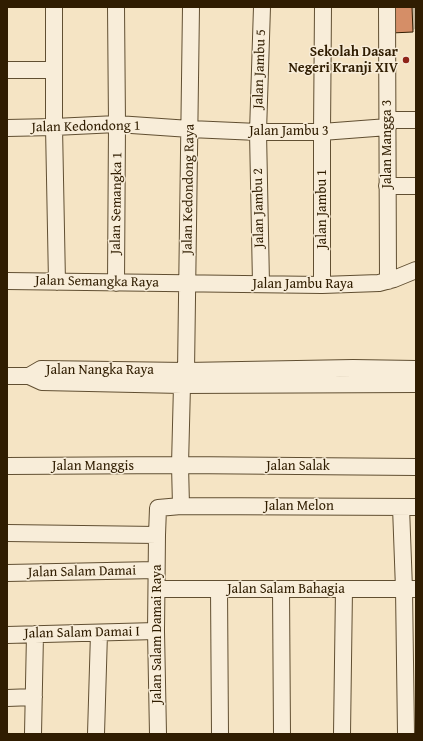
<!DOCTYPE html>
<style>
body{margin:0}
#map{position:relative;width:423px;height:741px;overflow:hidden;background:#f5e4c4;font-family:"Gentium Book Plus",serif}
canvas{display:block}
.frame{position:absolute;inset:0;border:8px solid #301d01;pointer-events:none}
</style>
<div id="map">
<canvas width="423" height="741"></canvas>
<div class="frame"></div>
</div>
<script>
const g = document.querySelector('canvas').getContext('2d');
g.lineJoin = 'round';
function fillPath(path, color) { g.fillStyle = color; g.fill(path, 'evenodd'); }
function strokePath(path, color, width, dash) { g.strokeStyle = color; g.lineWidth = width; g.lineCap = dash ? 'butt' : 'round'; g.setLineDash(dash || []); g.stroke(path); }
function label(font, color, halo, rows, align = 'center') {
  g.font = font + ' "Gentium Book Plus",serif'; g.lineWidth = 3; g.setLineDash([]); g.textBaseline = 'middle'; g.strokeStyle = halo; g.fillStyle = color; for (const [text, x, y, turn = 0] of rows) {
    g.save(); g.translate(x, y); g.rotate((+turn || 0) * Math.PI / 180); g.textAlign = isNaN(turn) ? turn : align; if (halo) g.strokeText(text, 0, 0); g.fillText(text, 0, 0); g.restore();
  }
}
fillPath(new Path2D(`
 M392,7H416V28L412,31Z`), '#0003');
const building = new Path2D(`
 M391,7H412L413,32L391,33Z`);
fillPath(building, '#d58e67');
strokePath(building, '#301d01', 1);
const minor = new Path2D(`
 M54,7V127L57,282
 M387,7L388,281
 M7,70H54
 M388,120H416
 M7,128L54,127L117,124L190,129L258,132H322L388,127
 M387,186H416
 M7,281L322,285L379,283L394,279L416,270
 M116,283L117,124L116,7
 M261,284L258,132L262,7
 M322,285V132L323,7
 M186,371L191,7
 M7,376H29L42,382L182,385L416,384
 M29,376L41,369L186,371L353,368L416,369
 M7,466L180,465L416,467
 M181,506L180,465L182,385
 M401,507L404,589L406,734
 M7,533L157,535
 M7,573L156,570
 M157,589H416
 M219,589L220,734
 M281,589L282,734
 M7,635L156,631
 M7,698L34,697
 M33,734L35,634
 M96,734L99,633
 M158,734L156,631L157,535L158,508L181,506L416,507
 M342,734L344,589`);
strokePath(minor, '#614f32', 18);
strokePath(minor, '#f8edd9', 16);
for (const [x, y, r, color] of [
 [406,60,4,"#8f2418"]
]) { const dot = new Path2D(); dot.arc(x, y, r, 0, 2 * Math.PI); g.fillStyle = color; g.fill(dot); strokePath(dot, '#f8edd9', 1.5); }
label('bold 14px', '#301d01', '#f8edd9', [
 ["Sekolah Dasar",398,52],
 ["Negeri Kranji XIV",398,68]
], 'right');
label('14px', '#301d01', '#f8edd9', [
 ["Jalan Jambu 5",260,69,-88],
 ["Jalan Kedondong 1",86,127,-1],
 ["Jalan Jambu 3",289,131],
 ["Jalan Mangga 3",387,144,-90],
 ["Jalan Kedondong Raya",189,189,-89],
 ["Jalan Semangka 1",117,203,-89],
 ["Jalan Jambu 2",259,208,-91],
 ["Jalan Jambu 1",322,209,-90],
 ["Jalan Semangka Raya",97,282,1],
 ["Jalan Jambu Raya",303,284],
 ["Jalan Nangka Raya",100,370],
 ["Jalan Manggis",93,466],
 ["Jalan Salak",298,466],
 ["Jalan Melon",299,506],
 ["Jalan Salam Damai",82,572,-1],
 ["Jalan Salam Bahagia",286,589],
 ["Jalan Salam Damai I",82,633,-1],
 ["Jalan Salam Damai Raya",157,634,-90]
]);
</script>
